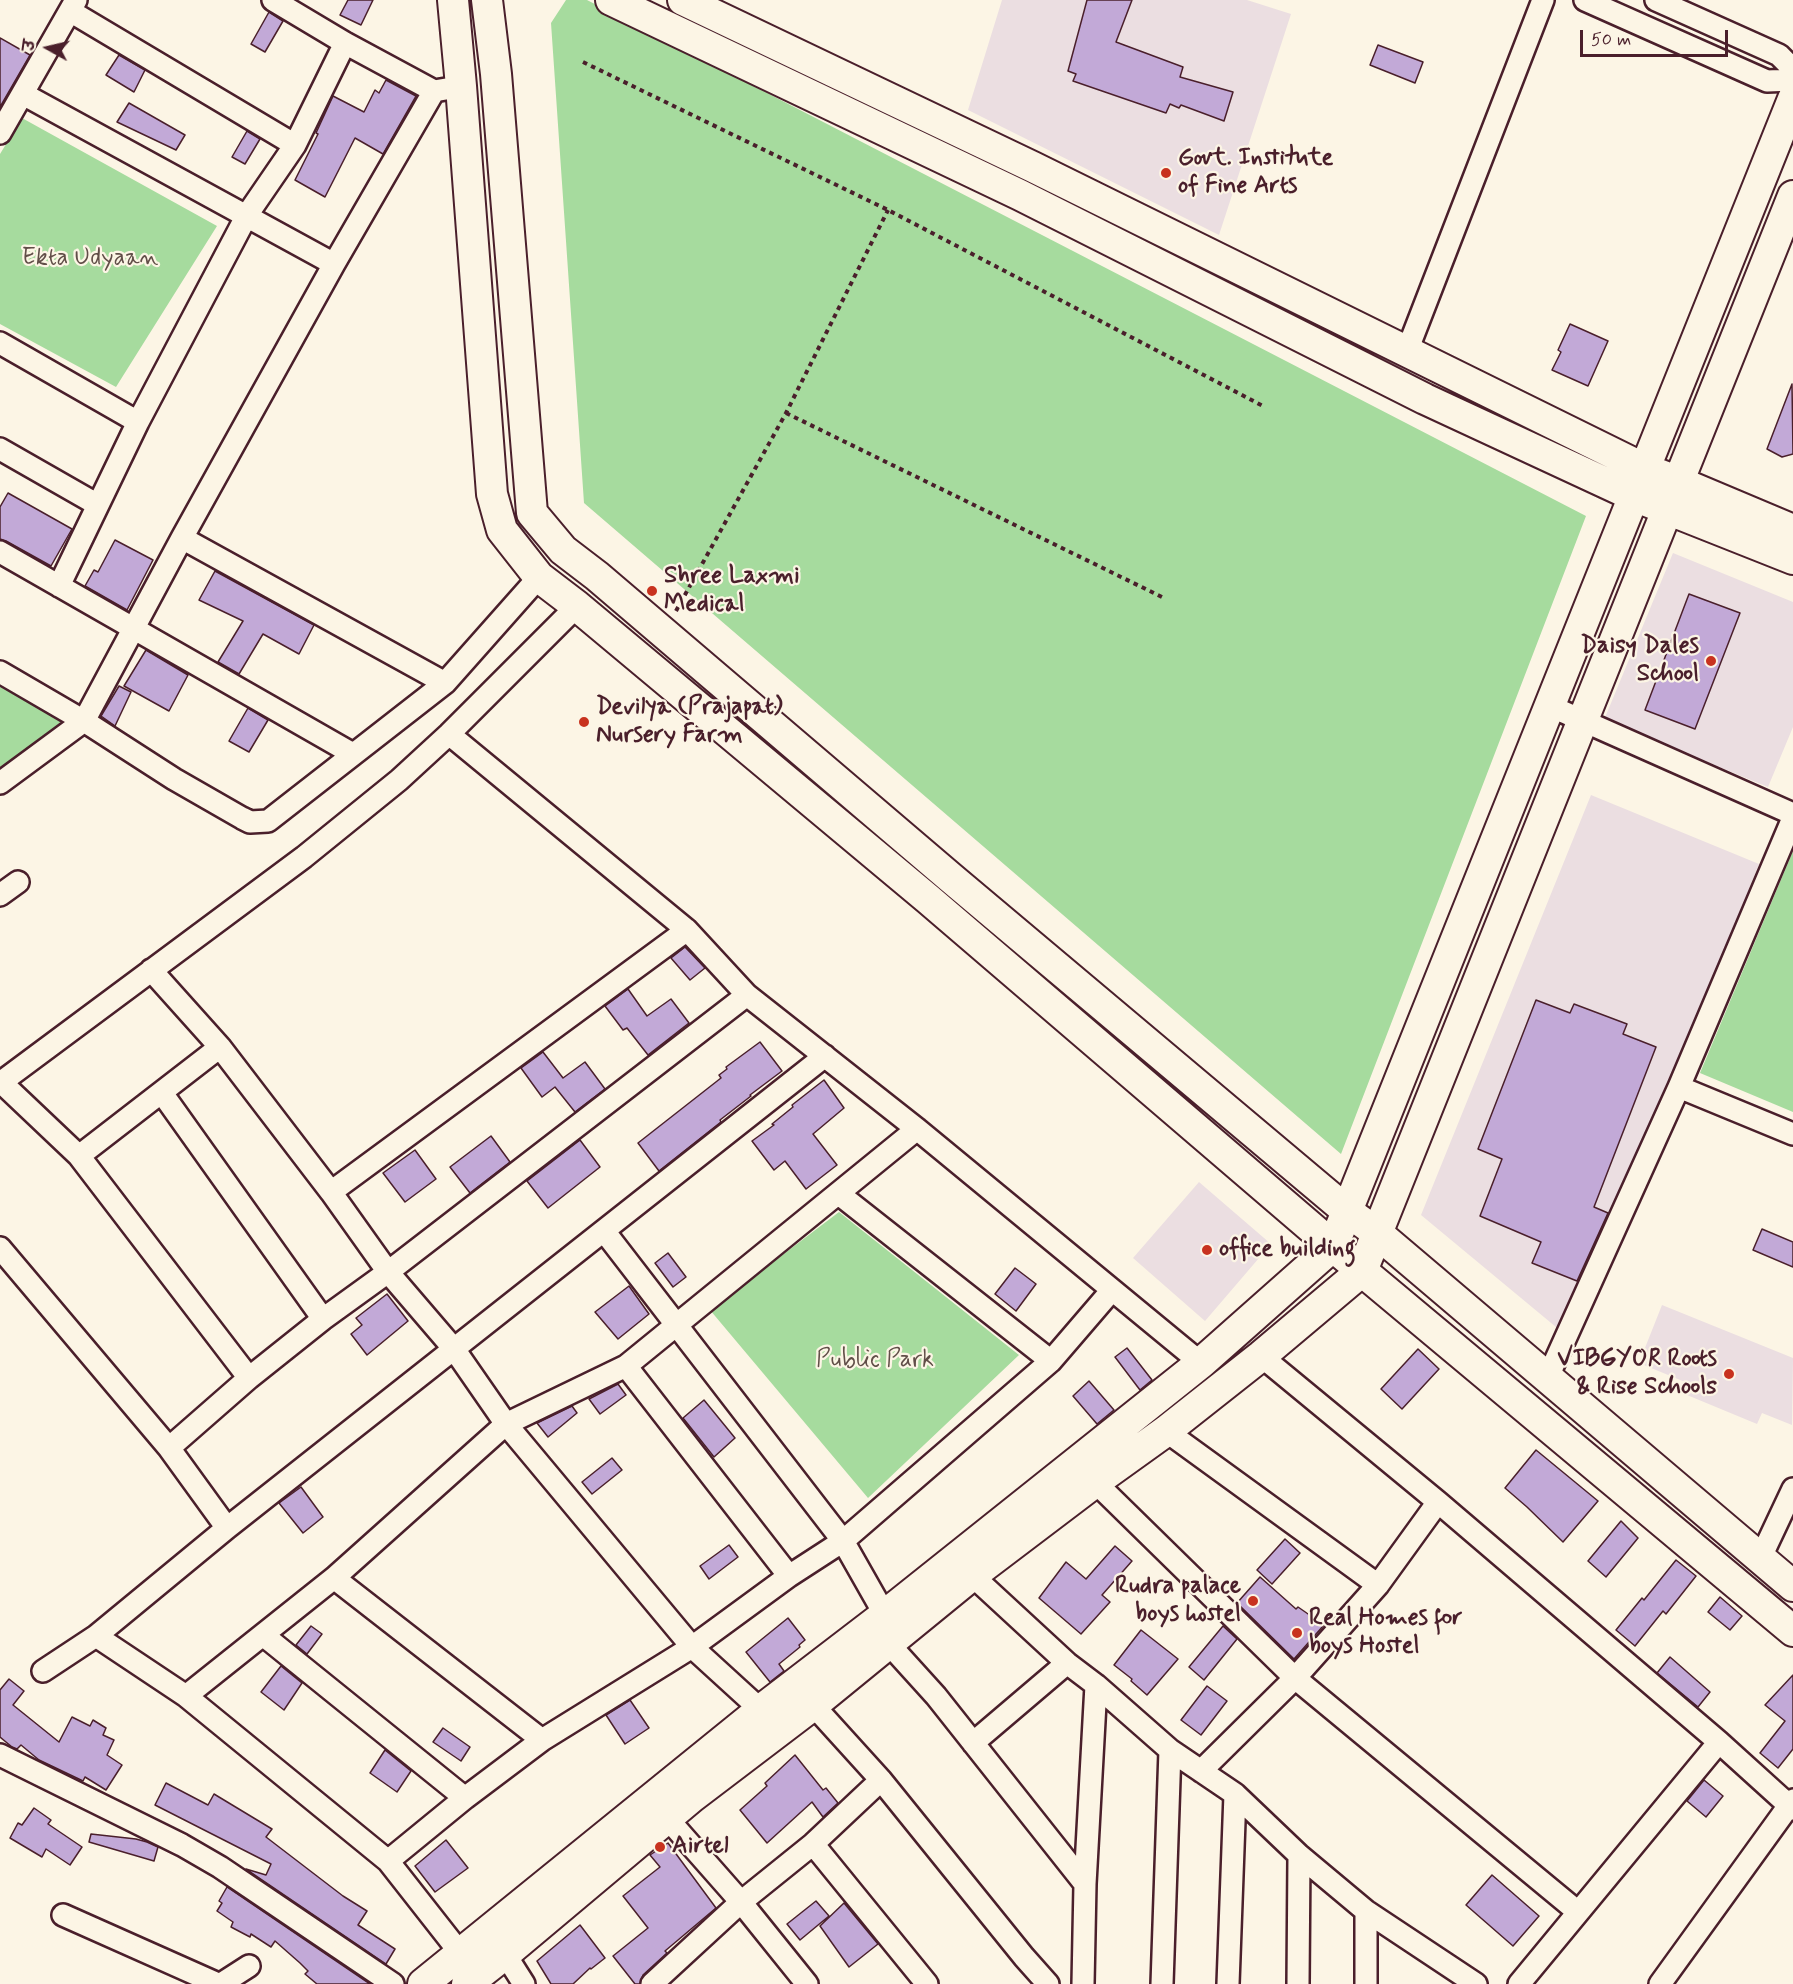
<!DOCTYPE html>
<meta charset="utf-8">
<style>
body{margin:0}
#map{position:relative;width:1793px;height:1984px;overflow:hidden;background:#fcf5e5;font-family:Mynerve,"Playpen Sans Deva",sans-serif}
canvas{display:block}
.north{position:absolute;left:18px;top:18px;width:60px;height:60px;-webkit-text-stroke:4px #fcf5e5;paint-order:stroke;rotate:278deg;font-size:16px;font-weight:700;line-height:24px;text-align:center;color:#4a1f2b}
.north::after{content:'';display:block;margin:auto;width:21px;height:27px;background:#4a1f2b;clip-path:polygon(50% 0,100% 100%,50% 72%,0 100%)}
.scale{position:absolute;left:1580px;top:30px;width:148px;height:27px;box-sizing:border-box;border:3px solid #4a1f2b;border-top:0;padding-left:8px;font-size:18px;line-height:21px;white-space:nowrap;color:#4a1f2b;-webkit-text-stroke:4px #fcf5e5;paint-order:stroke}
</style>
<div id="map">
<canvas width="1793" height="1984"></canvas>
<div class="north">उ</div>
<div class="scale">50 m</div>
</div>
<script>
const g = document.querySelector('canvas').getContext('2d');
g.lineJoin = 'round';
function fillPath(path, color) { g.fillStyle = color; g.fill(path, 'evenodd'); }
function strokePath(path, color, width, dash) { g.strokeStyle = color; g.lineWidth = width; g.lineCap = dash ? 'butt' : 'round'; g.setLineDash(dash || []); g.stroke(path); }
function label(font, color, halo, rows, align = 'center') {
  g.font = font + ' Mynerve,sans-serif'; g.lineWidth = 4.5; g.setLineDash([]); g.textBaseline = 'middle'; g.strokeStyle = halo; g.fillStyle = color; for (const [text, x, y, turn = 0] of rows) {
    g.save(); g.translate(x, y); g.rotate((+turn || 0) * Math.PI / 180); g.textAlign = isNaN(turn) ? turn : align; if (halo) g.strokeText(text, 0, 0); g.fillText(text, 0, 0); g.restore();
  }
}
fillPath(new Path2D(`
 M1002,0H1247L1291,14L1219,235L968,110Z
 M1673,553L1793,602V727L1768,787L1604,720Z
 M1591,795L1759,864L1568,1337L1421,1215Z
 M1199,1182L1271,1244L1205,1321L1133,1258Z
 M1662,1305L1793,1358L1792,1425L1762,1413L1757,1424L1687,1395L1690,1384L1639,1363Z`), '#ebdee1');
fillPath(new Path2D(`
 M566,0H587L1586,516L1341,1154L584,503L551,23Z
 M22,118L217,226L116,387L0,324V154Z
 M0,679L74,719L0,774Z
 M1793,851V1112L1700,1073Z
 M839,1212L1019,1355L868,1498L710,1310Z`), '#a6db9e');
const building = new Path2D(`
 M348,0H373L361,25L340,15Z
 M1087,0H1132L1116,42L1183,67L1180,77L1233,92L1224,121L1181,105L1179,108L1170,104L1166,113L1073,81L1076,74L1068,71Z
 M269,12L283,21L265,52L251,44Z
 M0,38L30,55L0,107Z
 M1378,45L1423,62L1415,83L1370,65Z
 M119,55L145,70L134,92L106,75Z
 M386,80L416,96L383,154L355,138L325,197L295,180L318,134L316,133L333,96L364,112L375,90L379,93Z
 M129,103L185,135L176,150L117,122Z
 M247,131L260,139L245,164L232,157Z
 M1570,324L1608,341L1588,386L1552,370L1561,352L1558,350Z
 M1792,384L1793,454L1782,457L1767,449Z
 M8,493L72,529L51,566L6,541L0,539V507Z
 M115,540L153,560L127,610L85,586L94,570L98,572Z
 M215,571L314,625L299,654L263,634L239,674L218,662L243,621L199,600Z
 M1689,594L1740,613L1695,729L1645,710Z
 M146,650L188,675L169,711L124,686Z
 M119,686L131,692L115,726L101,716Z
 M248,708L268,720L249,752L229,741Z
 M685,947L705,968L690,980L671,958Z
 M628,989L647,1016L671,999L689,1023L648,1055L627,1028L623,1030L605,1006Z
 M1536,1000L1570,1013L1574,1004L1627,1024L1623,1034L1656,1047L1594,1207L1608,1213L1577,1281L1532,1263L1541,1242L1480,1216L1502,1159L1478,1149Z
 M760,1042L782,1071L750,1095L751,1096L720,1120L721,1122L659,1171L638,1143L721,1078L719,1075L727,1069L726,1067Z
 M543,1052L563,1078L585,1062L605,1089L575,1112L555,1087L542,1097L521,1068Z
 M824,1080L844,1108L813,1134L837,1165L806,1189L785,1161L774,1170L752,1141L774,1125L772,1124L793,1107L792,1105Z
 M491,1136L510,1162L470,1193L450,1167Z
 M580,1140L600,1167L548,1208L527,1181Z
 M415,1150L436,1179L405,1202L383,1173Z
 M1762,1229L1793,1242V1267L1753,1250Z
 M668,1253L686,1277L673,1287L655,1263Z
 M1015,1268L1036,1284L1016,1311L995,1294Z
 M629,1286L649,1314L618,1339L595,1312Z
 M387,1294L408,1321L367,1355L351,1334L362,1325L356,1318Z
 M1127,1348L1152,1380L1140,1390L1115,1357Z
 M1418,1349L1439,1369L1402,1409L1381,1389Z
 M1089,1381L1114,1410L1097,1424L1073,1396Z
 M618,1384L626,1395L600,1414L589,1399Z
 M704,1400L735,1438L714,1457L683,1418Z
 M572,1406L577,1413L548,1437L537,1423Z
 M1536,1450L1598,1501L1563,1542L1527,1507L1505,1488Z
 M612,1458L622,1470L592,1494L582,1482Z
 M301,1487L323,1517L303,1533L279,1503Z
 M1621,1521L1638,1538L1606,1577L1588,1561Z
 M1285,1539L1300,1553L1272,1584L1257,1570Z
 M729,1545L738,1557L709,1579L700,1566Z
 M1115,1546L1132,1561L1102,1595L1110,1602L1081,1634L1039,1598L1066,1562L1086,1579Z
 M1676,1560L1696,1576L1666,1614L1663,1611L1635,1646L1616,1630L1642,1598L1644,1600Z
 M1260,1577L1296,1609L1298,1607L1324,1625L1294,1659L1237,1603Z
 M1720,1597L1742,1616L1730,1630L1708,1612Z
 M788,1618L805,1640L799,1645L800,1647L779,1664L784,1671L770,1682L746,1652Z
 M311,1626L322,1634L307,1654L296,1645Z
 M1223,1626L1237,1639L1204,1680L1189,1667Z
 M1141,1630L1178,1659L1147,1695L1131,1681L1132,1679L1114,1665Z
 M1670,1657L1710,1692L1698,1707L1657,1673Z
 M281,1666L302,1683L284,1710L261,1692Z
 M1793,1675V1749L1778,1768L1760,1753L1785,1721L1765,1705Z
 M9,1679L24,1691L13,1705L59,1742L72,1717L90,1726L93,1720L106,1728L103,1735L114,1740L107,1755L122,1765L106,1790L85,1777L83,1781L39,1760L21,1745L17,1749L12,1747L0,1737V1690Z
 M1207,1686L1227,1701L1201,1735L1181,1720Z
 M630,1700L649,1728L625,1744L606,1715Z
 M443,1728L470,1747L461,1761L433,1742Z
 M385,1750L411,1771L397,1792L370,1773Z
 M795,1755L823,1790L826,1788L838,1803L823,1817L812,1802L767,1843L740,1810L767,1786L765,1783Z
 M1704,1780L1723,1796L1706,1817L1687,1801Z
 M166,1783L208,1805L214,1794L272,1829L266,1837L343,1896L367,1911L358,1925L395,1949L386,1964L246,1869L266,1875L271,1864L155,1805Z
 M34,1808L51,1820L48,1824L82,1847L70,1865L46,1849L42,1857L10,1838L18,1823L22,1825Z
 M91,1834L136,1839L147,1842L158,1847L154,1861L89,1842Z
 M446,1840L468,1868L435,1892L415,1866Z
 M668,1843L716,1908L665,1951L667,1953L643,1975L640,1984H635L613,1956L648,1928L623,1896L660,1867L650,1855Z
 M1492,1875L1539,1916L1513,1946L1466,1905Z
 M227,1887L370,1984H317L305,1974L308,1971L300,1963L275,1941L271,1947L251,1934L250,1937L231,1927L233,1922L217,1911L222,1903L219,1901Z
 M816,1901L829,1916L800,1940L787,1924Z
 M844,1903L878,1944L849,1967L820,1926Z
 M580,1925L605,1958L591,1969L590,1968L573,1984H551L537,1961Z`);
fillPath(building, '#c2a9d7');
strokePath(building, '#4a1f2b', 1.5);
const street = new Path2D(`
 M273,0L345,43L434,91L446,89
 M1585,0L1767,81L1793,80
 M1656,0L1779,55L1793,69
 M70,11L295,145
 M23,94L334,264
 M0,133L76,0
 M0,343L138,422
 M1407,351L1543,0
 M0,449L98,505
 M182,538L445,683
 M0,552L353,754
 M59,586L138,422L247,215L295,145L345,43
 M0,672L84,721L174,779L242,818L250,822L268,821L445,683L539,577
 M1550,706L1793,814
 M449,734L687,930L747,995L917,1129L1201,1363
 M0,783L84,721L182,538L334,264L434,91
 M0,895L18,882
 M151,970L220,1047L331,1192L388,1272L454,1349L506,1424L692,1647L761,1710
 M1,1082L79,1156L249,1378
 M0,1083L304,857L399,780L449,734L577,606
 M1679,1087L1793,1134
 M162,1093L323,1319
 M79,1156L220,1047
 M331,1192L687,930
 M839,1194L1051,1361
 M604,1231L843,1541L885,1615
 M0,1248L169,1448L227,1528
 M1261,1356L1438,1502L1719,1742L1793,1809
 M626,1366L789,1576
 M1547,1379L1679,1087L1793,818
 M1166,1431L1378,1585
 M169,1448L249,1378L323,1319L388,1272L747,995
 M1095,1482L1295,1678L1578,1912
 M1760,1559L1793,1489
 M963,1567L1067,1663L1096,1685L1170,1750L1235,1794L1299,1855L1366,1911L1476,1984
 M334,1578L542,1740
 M263,1635L465,1798
 M96,1636L186,1696L388,1861
 M888,1643L936,1696L1085,1884
 M43,1671L96,1636L227,1528L825,1056
 M186,1696L334,1578L506,1424L626,1366L917,1129
 M813,1705L881,1780L1024,1957L1048,1984
 M973,1743L1067,1663
 M0,1755L182,1845L220,1867L393,1984
 M1201,1771L1295,1678L1378,1585L1438,1502
 M667,1818L741,1902L807,1984
 M813,1844L927,1984
 M1366,1911V1984
 M63,1915L218,1984
 M461,1954L388,1861L465,1798L542,1740L692,1647L789,1576L843,1541L1051,1361L1112,1290
 M505,1954L524,1984
 M221,1984L249,1966
 M652,1984L741,1902L813,1844L881,1780
 M1083,1984L1085,1884L1096,1685
 M1162,1984L1170,1750
 M1228,1984L1235,1794
 M1298,1984L1299,1855
 M1519,1984L1719,1742
 M1660,1984L1793,1800`);
const secondary = new Path2D(`
 M453,0L461,86L492,494L502,530L539,577L577,606L928,899L1362,1271L1793,1631
 M487,0L496,74L532,513L563,550L597,576L951,878L1347,1211L1377,1233L1793,1586
 M611,0L1020,195L1425,399L1634,496L1793,559
 M683,0L1033,167L1645,469L1679,482L1793,530
 M423,1984L761,1710L885,1615L1201,1363L1333,1246L1793,99
 M467,1984L505,1954L692,1797L813,1705L971,1576L1095,1482L1166,1431L1261,1356L1362,1271L1793,196`);
strokePath(street, '#4a1f2b', 26);
strokePath(secondary, '#4a1f2b', 34);
strokePath(new Path2D(`
 M583,62L888,210L1263,406
 M786,413L1162,597
 M676,611L786,413L888,210`), '#4a1f2b', 4, [4.5, 4.5]);
strokePath(street, '#fcf5e5', 21);
strokePath(secondary, '#fcf5e5', 30);
for (const [x, y, r, color] of [
 [1166,173,6,"#c8321e"],
 [652,591,6,"#c8321e"],
 [1711,661,6,"#c8321e"],
 [584,722,6,"#c8321e"],
 [1207,1250,6,"#c8321e"],
 [1729,1374,6,"#c8321e"],
 [1253,1601,6,"#c8321e"],
 [1297,1633,6,"#c8321e"],
 [660,1847,6,"#c8321e"]
]) { const dot = new Path2D(); dot.arc(x, y, r, 0, 2 * Math.PI); g.fillStyle = color; g.fill(dot); strokePath(dot, '#fcf5e5', 2); }
label('bold 24px', '#4a1f2b', '#fcf5e5', [
 ["Govt. Institute",1178,159],
 ["of Fine Arts",1178,187],
 ["Shree Laxmi",664,577],
 ["Medical",664,605],
 ["Daisy Dales",1699,647,"right"],
 ["School",1699,675,"right"],
 ["Devilya (Prajapat)",596,708],
 ["Nursery Farm",596,736],
 ["office building",1219,1250],
 ["VIBGYOR Roots",1717,1360,"right"],
 ["& Rise Schools",1717,1388,"right"],
 ["Rudra palace",1241,1587,"right"],
 ["boys hostel",1241,1615,"right"],
 ["Real Homes for",1309,1619],
 ["boys Hostel",1309,1647],
 ["Airtel",672,1847]
], 'left');
label('24px', '#614e48', '#fcf5e5', [
 ["Ekta Udyaan",90,259],
 ["Public Park",875,1361]
]);
</script>
